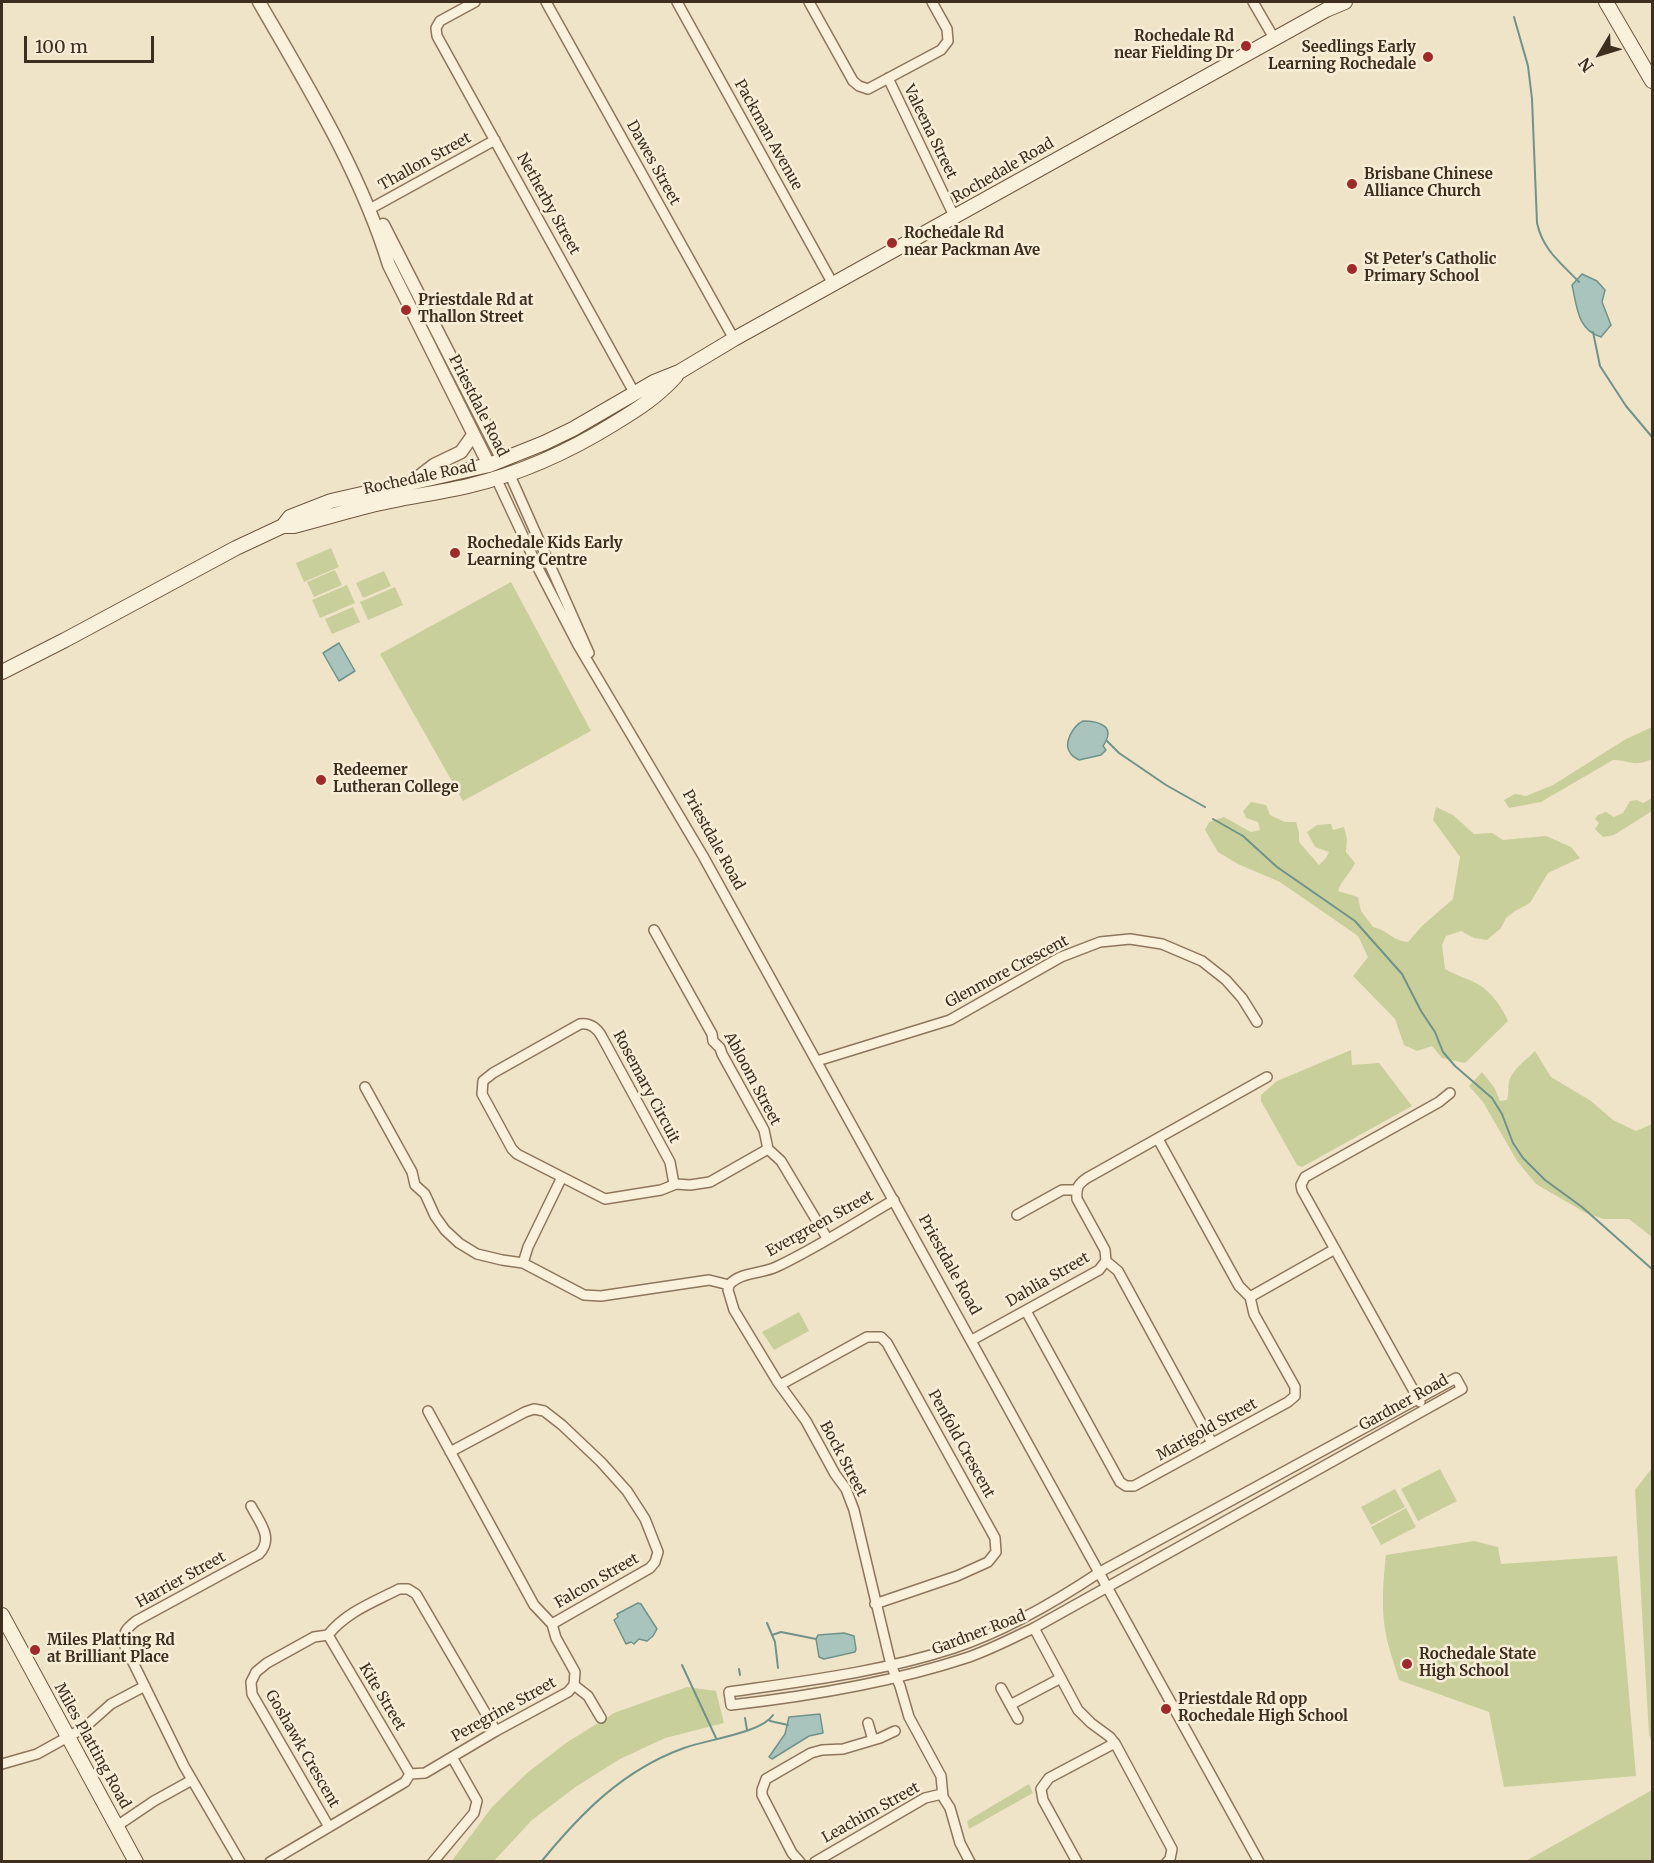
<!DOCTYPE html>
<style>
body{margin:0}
#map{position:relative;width:1654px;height:1863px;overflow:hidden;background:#f0e4c8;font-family:Merriweather,serif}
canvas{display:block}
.frame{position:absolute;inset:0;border:3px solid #3d2e20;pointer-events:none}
.north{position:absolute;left:1570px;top:24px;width:60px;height:60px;-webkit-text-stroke:4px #f7eed8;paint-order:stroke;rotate:232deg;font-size:16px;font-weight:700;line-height:24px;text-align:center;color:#3d2e20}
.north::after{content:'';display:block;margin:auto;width:21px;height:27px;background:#3d2e20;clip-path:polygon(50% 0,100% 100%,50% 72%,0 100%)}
.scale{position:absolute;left:24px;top:36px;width:130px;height:27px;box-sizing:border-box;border:3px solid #3d2e20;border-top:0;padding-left:8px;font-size:18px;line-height:21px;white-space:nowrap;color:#3d2e20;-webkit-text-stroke:4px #f7eed8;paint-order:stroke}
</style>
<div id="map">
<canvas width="1654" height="1863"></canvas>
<div class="frame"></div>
<div class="north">N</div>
<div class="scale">100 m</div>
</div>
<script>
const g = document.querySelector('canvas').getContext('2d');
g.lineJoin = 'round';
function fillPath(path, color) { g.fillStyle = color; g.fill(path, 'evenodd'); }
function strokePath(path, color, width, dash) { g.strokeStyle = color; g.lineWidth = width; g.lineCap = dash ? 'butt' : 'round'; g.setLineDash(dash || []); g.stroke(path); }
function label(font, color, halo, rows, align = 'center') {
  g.font = font + ' Merriweather,serif'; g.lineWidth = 5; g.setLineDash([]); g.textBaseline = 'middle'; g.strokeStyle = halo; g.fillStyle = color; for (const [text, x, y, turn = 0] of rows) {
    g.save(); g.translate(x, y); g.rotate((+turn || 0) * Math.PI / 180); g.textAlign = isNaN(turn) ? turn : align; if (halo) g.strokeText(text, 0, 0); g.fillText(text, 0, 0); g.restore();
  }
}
fillPath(new Path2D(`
 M331,548L339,567L304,582L296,563Z
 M335,570L342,585L314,597L307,582Z
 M384,571L391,586L363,598L356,583Z
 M511,582L591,731L463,801L380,654Z
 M347,585L355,603L320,618L312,600Z
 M395,587L403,605L368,620L360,602Z
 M353,607L360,622L332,634L325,619Z
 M1652,727V759C1634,768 1631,760 1613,760L1541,802L1509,808L1504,800L1515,794L1526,796L1553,785L1626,739Z
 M1652,798V811L1614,835L1603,837L1595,829L1599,823L1595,819L1598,815L1606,812L1614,817L1623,813L1630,801L1637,800L1643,803Z
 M1251,802L1266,805L1270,815L1285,822H1296L1299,832V842L1319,865L1326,858L1329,852L1315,847L1307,832L1317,825L1331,824L1333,830L1344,827L1347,839L1346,852L1355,863C1350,874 1342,879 1338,891L1358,897L1361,911L1373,927C1389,931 1391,940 1408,942L1422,926L1453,899L1460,857L1433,820L1436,807L1453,815L1474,834L1492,833L1503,840L1546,836L1571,847L1580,858L1548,873L1530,903L1515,911L1506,918L1501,928L1487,940L1474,938L1461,931L1446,936L1442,945L1445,969C1455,975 1474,981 1481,986C1493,995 1502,1007 1508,1021L1465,1063L1442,1058L1432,1046L1417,1051L1404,1045L1395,1019L1353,976L1368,957L1358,936L1280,882L1238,864L1218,852L1205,830L1209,822L1224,817L1251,832L1260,830L1258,822L1246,818L1243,811Z
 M1351,1050L1352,1065L1379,1063L1412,1106L1302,1167L1297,1165L1261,1101V1095L1277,1081Z
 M1535,1051L1551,1077L1591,1101L1613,1120L1636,1131L1652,1124V1237L1629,1219H1603L1584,1212L1536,1184L1517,1161L1483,1102L1469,1086L1482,1072L1494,1087L1500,1101L1507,1100C1509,1093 1508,1087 1509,1081C1512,1070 1527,1059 1535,1051Z
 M799,1312L809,1331L774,1350L762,1332Z
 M1652,1468V1742L1649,1735L1635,1490Z
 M1440,1469L1457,1501L1418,1521L1401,1489Z
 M1395,1489L1405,1507L1371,1525L1361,1507Z
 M1406,1508L1416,1527L1381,1545L1371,1527Z
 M1474,1541L1498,1547L1501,1564L1617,1556L1636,1776L1504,1787L1489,1712L1399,1680C1395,1666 1389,1650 1386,1635C1381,1609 1383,1581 1386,1555Z
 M687,1687L716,1691L724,1723L665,1738L620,1759L577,1786L532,1820L494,1861L451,1862L492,1807L527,1773L566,1743L614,1713Z
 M1029,1784L1033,1793L969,1829L967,1821Z
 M1652,1790V1861H1526Z`), '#c9cf9b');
const water = new Path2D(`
 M1582,274L1597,281L1605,290L1602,302L1611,325L1601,337C1577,330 1577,306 1572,285Z
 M339,643L355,671L339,681L323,653Z
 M1083,721C1101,721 1116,727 1103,746L1106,750L1101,755L1079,760C1076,758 1073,757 1071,754C1062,744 1073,726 1083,721Z
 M638,1603L641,1604L657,1629L653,1636L647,1641L639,1639L634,1644L631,1642L626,1644L614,1620L618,1617L617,1614Z
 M844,1633L854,1636L856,1649L855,1652L824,1659L819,1657L816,1639L818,1635Z
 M820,1714L823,1733L809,1736L772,1759L769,1757L785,1734L789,1717Z`);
fillPath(water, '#a9c4bc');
strokePath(water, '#6f938a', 1.5);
strokePath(new Path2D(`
 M1514,17L1528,66L1532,99L1537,223C1543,250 1560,262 1579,282
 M1593,332L1600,366L1626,406L1652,437
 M1107,741L1119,753L1166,785L1205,807
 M1213,819L1243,836L1277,867L1355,921L1402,974L1421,1011L1435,1032L1443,1052L1455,1066L1492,1098L1502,1114L1513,1143L1523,1158L1545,1180L1582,1207L1652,1269
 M767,1623L775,1642L778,1668
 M772,1635L781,1632L816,1639
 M682,1665L716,1738
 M739,1669L740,1675
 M745,1718L747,1730
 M770,1721L788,1725
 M541,1862C581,1813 623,1770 684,1748C705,1740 762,1733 773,1715`), '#6f938a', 2);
const minor = new Path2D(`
 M475,2L440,21L436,28L437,36L635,394
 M546,2L734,339
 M677,2L833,284
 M809,2L853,81L859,86L868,89L941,50L948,41L947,29L932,2
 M1253,2L1274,38
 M888,78L955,218
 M368,210L495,140
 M509,473L589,653
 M496,478L539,570L578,645L703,856L1259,1862
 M654,930L712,1034L713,1041L720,1048L722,1054L764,1130L768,1149L781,1161L827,1238
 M817,1061L950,1020L1061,957L1100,942L1130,939L1162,944L1202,961L1226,980L1242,998L1257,1022
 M365,1087L412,1172L415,1185L425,1194L435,1216L445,1230L459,1243L477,1254L502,1260L523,1263L584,1295L601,1296L709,1280L729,1285
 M1158,1139L1239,1286L1250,1297
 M674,1184L670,1162L602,1037C598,1029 590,1022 580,1024L493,1073L483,1081L482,1094L512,1149L517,1154L605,1199L661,1190L676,1184L690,1185L710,1182L768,1149
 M1017,1215L1062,1190H1076
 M523,1263L528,1247L562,1177
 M729,1285L728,1290L734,1310L777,1381L806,1421L835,1474L846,1489L854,1510L891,1665L900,1686L909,1717L941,1776L943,1797L950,1808L960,1843L970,1862
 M729,1285C740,1272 761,1274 776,1267C815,1249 856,1222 894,1200
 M1026,1311L1120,1482L1126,1486H1134L1288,1402L1295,1396V1387L1254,1314L1250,1297L1335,1249
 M972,1340L1099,1270L1106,1261
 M1456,1378L1462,1389L1034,1628C1012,1638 990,1650 966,1658C890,1683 811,1696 731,1705L729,1692C805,1681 881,1672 954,1648C1005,1631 1055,1602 1100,1572Z
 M780,1385L867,1337H881L887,1343L995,1538L996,1552L988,1562L957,1576L875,1604
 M1420,1402L1302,1190L1301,1185L1305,1177L1439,1102L1450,1093
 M1212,1443L1118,1271L1106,1261L1105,1250L1077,1199C1076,1188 1078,1184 1087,1178L1267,1077
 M450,1452L525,1412L534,1409L544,1411L562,1425L601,1462L627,1491L645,1519L658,1552L655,1562L650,1568L552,1624
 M1034,1628L1078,1710L1091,1723L1110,1737L1116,1745L1172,1849L1170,1859L1167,1862
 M328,1635L410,1774
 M574,1685L588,1696L601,1718
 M1001,1688L1018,1719
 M1010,1705L1061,1678
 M868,1723L873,1740
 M2,1764L37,1754L84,1728L111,1704L145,1686
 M117,1826L154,1801L192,1780
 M329,1827L252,1694L251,1682L256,1672L267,1663L314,1637L328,1635C346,1612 374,1602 399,1589H408L416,1594L496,1731
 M240,1862L184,1766L124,1644C122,1633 127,1628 136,1621L259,1554C274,1538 260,1523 251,1506
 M270,1862L405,1782L410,1774L425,1773L496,1731L568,1692L574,1685L575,1672L556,1638L552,1624L534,1605L428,1411
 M433,1862L474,1813L477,1801L452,1757
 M800,1862L792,1853L762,1795V1790L766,1779L811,1753L822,1750L843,1749L880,1738L895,1731
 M815,1862L925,1798L942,1794
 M1077,1862L1043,1800L1041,1789L1049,1778L1115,1743`);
const tertiary = new Path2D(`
 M259,2C307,85 361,173 389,265L489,465
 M383,225L503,460
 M412,482L434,465L461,452L473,435`);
const secondary = new Path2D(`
 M1606,2L1652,81
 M283,526L290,517L331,501L489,465L544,443L573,429L654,382L679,372L734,339L1326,10L1345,2
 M2,672L65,640L236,548L283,526H294C317,520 341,513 364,507C398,498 433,494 468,486C519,474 570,451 615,423C638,409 657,397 676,376
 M2,1615L136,1862`);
strokePath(minor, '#8d765c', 12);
strokePath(tertiary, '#8d765c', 15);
strokePath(secondary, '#6f573f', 16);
strokePath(minor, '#faf1dc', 9);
strokePath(tertiary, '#faf1dc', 12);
strokePath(secondary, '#faf1dc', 14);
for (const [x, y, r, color] of [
 [1246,46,6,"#9e2a2b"],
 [1428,57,6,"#9e2a2b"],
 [1352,184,6,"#9e2a2b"],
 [892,243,6,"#9e2a2b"],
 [1352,269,6,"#9e2a2b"],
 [406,310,6,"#9e2a2b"],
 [455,553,6,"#9e2a2b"],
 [321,780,6,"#9e2a2b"],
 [35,1650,6,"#9e2a2b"],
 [1407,1664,6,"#9e2a2b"],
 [1166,1709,6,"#9e2a2b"]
]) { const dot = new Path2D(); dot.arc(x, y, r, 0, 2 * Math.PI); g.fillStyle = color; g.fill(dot); strokePath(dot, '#f7eed8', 2); }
label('bold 15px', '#3d2e20', '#f7eed8', [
 ["Rochedale Rd",1234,37,"right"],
 ["near Fielding Dr",1234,54,"right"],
 ["Seedlings Early",1416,48,"right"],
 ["Learning Rochedale",1416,65,"right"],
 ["Brisbane Chinese",1364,175],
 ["Alliance Church",1364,192],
 ["Rochedale Rd",904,234],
 ["near Packman Ave",904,251],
 ["St Peter's Catholic",1364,260],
 ["Primary School",1364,277],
 ["Priestdale Rd at",418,301],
 ["Thallon Street",418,318],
 ["Rochedale Kids Early",467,544],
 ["Learning Centre",467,561],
 ["Redeemer",333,771],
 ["Lutheran College",333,788],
 ["Miles Platting Rd",47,1641],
 ["at Brilliant Place",47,1658],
 ["Rochedale State",1419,1655],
 ["High School",1419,1672],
 ["Priestdale Rd opp",1178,1700],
 ["Rochedale High School",1178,1717]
], 'left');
label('15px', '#3d2e20', '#f7eed8', [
 ["Valeena Street",930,132,64],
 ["Packman Avenue",768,135,61],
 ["Thallon Street",425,162,-29],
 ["Dawes Street",653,163,61],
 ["Rochedale Road",1003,171,-30],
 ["Netherby Street",548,204,61],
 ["Priestdale Road",478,406,63],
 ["Rochedale Road",420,478,-12],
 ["Priestdale Road",713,840,61],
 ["Glenmore Crescent",1007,972,-28],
 ["Abloom Street",752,1079,62],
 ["Rosemary Circuit",646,1087,62],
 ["Evergreen Street",820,1224,-29],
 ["Priestdale Road",949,1265,61],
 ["Dahlia Street",1048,1280,-30],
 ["Gardner Road",1404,1403,-29],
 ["Marigold Street",1207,1430,-29],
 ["Penfold Crescent",961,1444,61],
 ["Bock Street",843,1459,62],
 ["Harrier Street",181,1580,-29],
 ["Falcon Street",597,1581,-30],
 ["Gardner Road",979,1633,-21],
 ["Kite Street",382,1697,59],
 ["Peregrine Street",504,1710,-29],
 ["Miles Platting Road",92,1746,61],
 ["Goshawk Crescent",302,1749,60],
 ["Leachim Street",871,1813,-29]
]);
</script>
